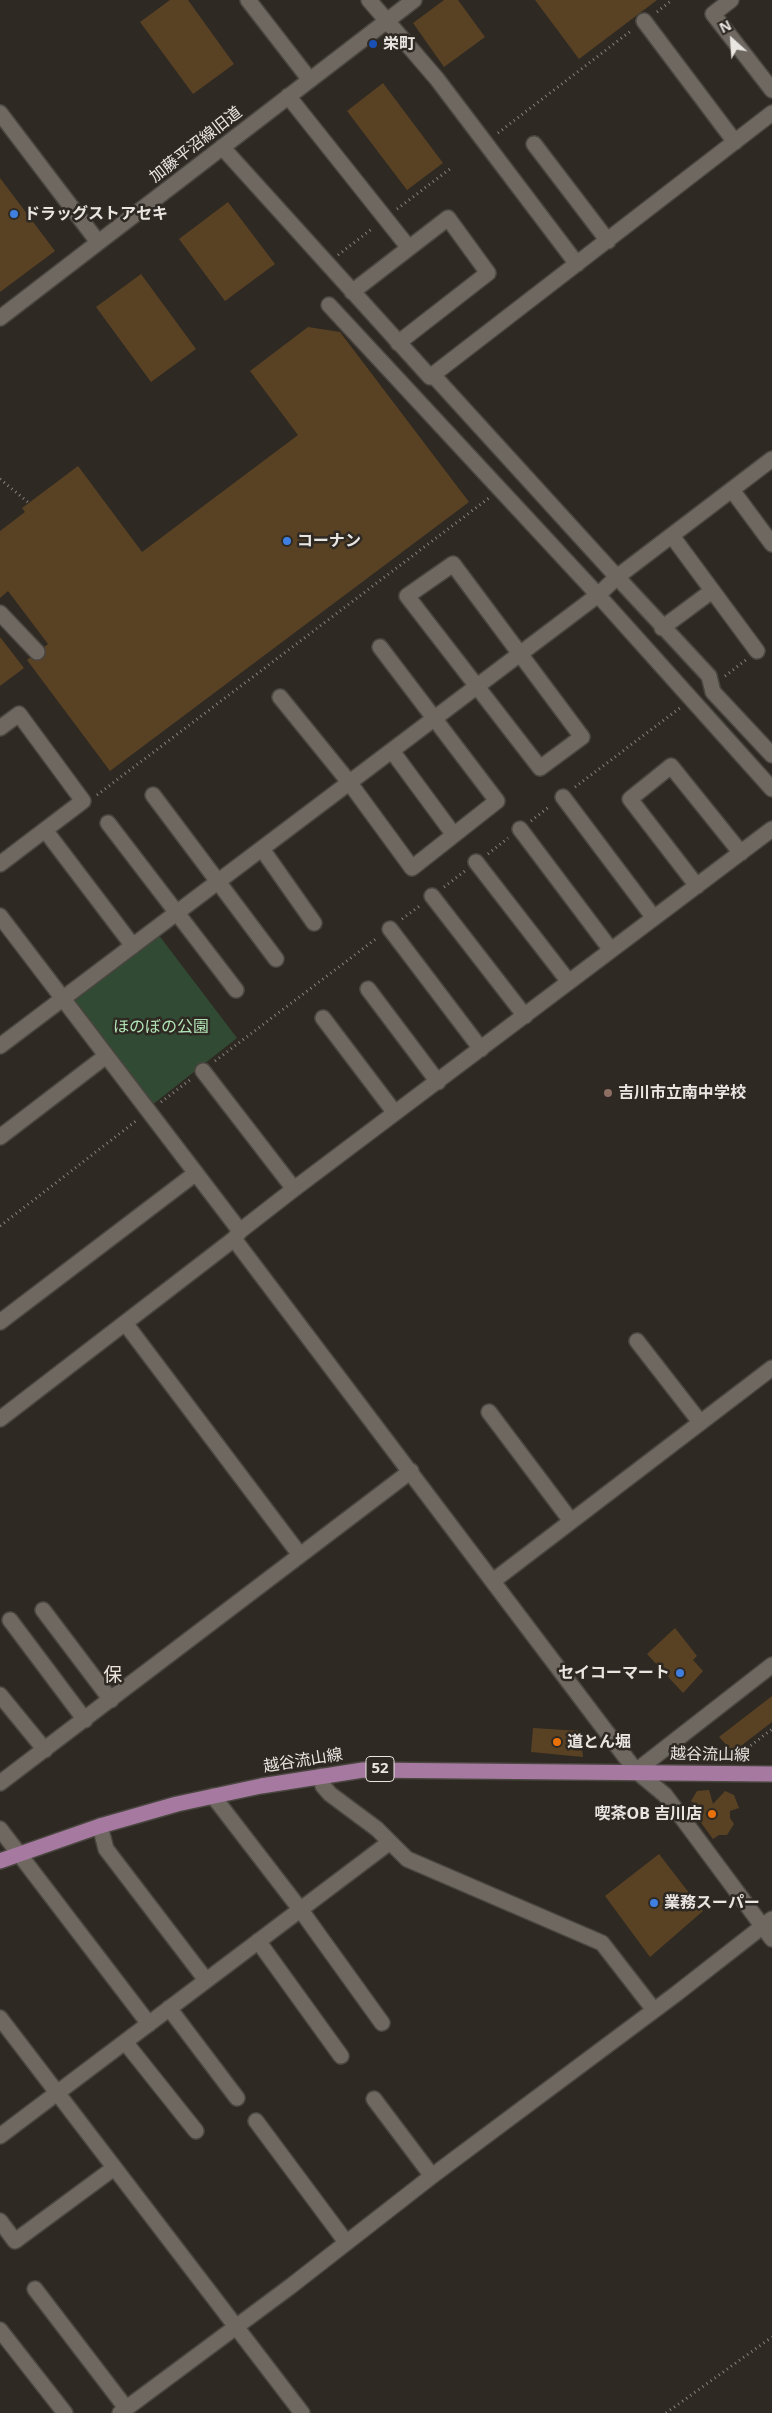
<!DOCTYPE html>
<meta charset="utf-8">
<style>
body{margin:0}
#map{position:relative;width:772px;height:2413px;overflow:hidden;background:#2f2923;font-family:"Noto Sans",sans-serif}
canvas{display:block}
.north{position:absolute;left:707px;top:15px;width:50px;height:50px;-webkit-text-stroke:4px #2f2923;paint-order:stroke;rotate:334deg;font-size:14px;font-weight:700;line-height:20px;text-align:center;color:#e9e5e1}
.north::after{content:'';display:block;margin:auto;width:18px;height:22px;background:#e9e5e1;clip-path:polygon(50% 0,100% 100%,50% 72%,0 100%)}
</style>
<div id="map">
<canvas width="772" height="2413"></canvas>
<div class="north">N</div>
</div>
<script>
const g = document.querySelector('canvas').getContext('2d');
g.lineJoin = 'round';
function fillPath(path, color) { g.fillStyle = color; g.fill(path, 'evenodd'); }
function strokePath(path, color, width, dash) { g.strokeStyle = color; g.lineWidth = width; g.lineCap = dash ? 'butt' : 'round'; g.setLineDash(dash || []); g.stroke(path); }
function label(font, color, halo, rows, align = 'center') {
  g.font = font + ' "Noto Sans","Noto Sans JP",sans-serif'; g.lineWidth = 5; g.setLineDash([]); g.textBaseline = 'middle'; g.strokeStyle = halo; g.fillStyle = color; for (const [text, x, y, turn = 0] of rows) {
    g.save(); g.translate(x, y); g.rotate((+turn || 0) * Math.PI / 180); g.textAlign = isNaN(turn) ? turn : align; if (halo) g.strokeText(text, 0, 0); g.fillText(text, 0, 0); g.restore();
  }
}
fillPath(new Path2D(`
 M158,934L237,1038L152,1105L75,1001L78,994Z`), '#314a33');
fillPath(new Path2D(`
 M170,0H188L234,64L193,94L140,22Z
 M444,0H458L485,37L444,67L413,23Z
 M535,0H657L579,59Z
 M383,83L443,163L407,190L347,111Z
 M0,178L55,251L0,292Z
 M228,202L275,264L225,301L179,239Z
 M141,274L196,349L151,382L96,307Z
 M308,327L340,332L469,502L110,771L27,660L48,644L8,591L0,598V531L25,512L22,508L78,466L142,552L298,435L250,371Z
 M0,637L24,668L0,686Z
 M675,1628L697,1656L693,1660L703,1671L683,1693L647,1654Z
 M772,1696V1722L733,1752L719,1737Z
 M533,1728L580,1731L583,1757L531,1752Z
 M709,1790L713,1804L725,1791L734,1795L739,1808L730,1811V1818L734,1824L727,1835H719L713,1839L691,1809L696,1805L691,1801L697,1791Z
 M659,1854L703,1911L650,1957L605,1896Z`), '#594224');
const minor = new Path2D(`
 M248,0L310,80
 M369,0L437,79L577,264
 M731,0L713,14L772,90
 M644,21L735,142
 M288,96L409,248
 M0,113L98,242
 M534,144L608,241
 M222,147L430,377L772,113
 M352,292L448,218L488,273L398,343
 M329,305L598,595L772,789
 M0,318L414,0
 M433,375L617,577L772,459
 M732,490L772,544
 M672,536L757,651
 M453,564L582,737L540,768L407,596Z
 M0,613L37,652
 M662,628L712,591
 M280,697L349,782L412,868L497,801L380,647
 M0,728L19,714L83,801L0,864
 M392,751L454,835
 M153,795L276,959
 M563,797L654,918
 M108,823L236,990
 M520,829L611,950
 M45,830L133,946
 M262,849L314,923
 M476,862L569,982
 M697,886L630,799L671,766L741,853
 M432,896L525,1016
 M0,916L240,1231
 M390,929L481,1049
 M368,989L438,1082
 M323,1018L395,1113
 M0,1046L598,595L617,577L709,676L713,692L772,755
 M203,1071L294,1189
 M0,1137L106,1056
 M234,1239L636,1771L665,1795L772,1939
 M0,1322L196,1173
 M125,1323L300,1555
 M637,1341L700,1422
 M489,1412L571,1521
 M0,1419L234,1239L240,1231L294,1189L772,829
 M493,1581L772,1368
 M43,1610L111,1700
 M10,1620L85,1720
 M0,1695L45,1750
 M636,1771L772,1665
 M321,1776L323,1786L330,1794L377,1829L407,1859L602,1943L654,2010
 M0,1783L411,1471
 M213,1796L300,1909L382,2023
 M100,1826L106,1849L206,1980
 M0,1829L149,2024
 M258,1941L341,2056
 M169,2008L237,2098
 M0,2018L302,2413
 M125,2042L196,2131
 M374,2099L432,2176
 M256,2121L346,2242
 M0,2136L390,1842
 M0,2221L15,2241L114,2168
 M35,2289L126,2408
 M0,2330L65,2413
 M120,2413L291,2286L432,2176L676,1994L772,1919`);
const major = new Path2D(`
 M0,1861L100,1826L177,1804L261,1786L363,1770L772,1774`);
strokePath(minor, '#49453f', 18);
strokePath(major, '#49453f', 18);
strokePath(new Path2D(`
 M657,12L672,0
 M498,133L632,30
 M397,209L450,169
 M338,255L373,228
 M0,479L29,503
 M725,676L746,660
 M575,787L680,708
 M97,795L489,498
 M531,821L550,806
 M488,854L508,838
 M444,887L465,871
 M402,919L421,905
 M215,1061L377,938
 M161,1102L190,1080
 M0,1226L136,1121
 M735,1758L772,1729
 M666,2413L772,2337`), '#88837e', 3, [1, 4]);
strokePath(minor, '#6e6861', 15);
strokePath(major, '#a67aa0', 15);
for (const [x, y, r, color] of [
 [373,44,5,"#1a4fb4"],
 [14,214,5,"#3f7fe0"],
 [287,541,5,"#3f7fe0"],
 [608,1093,5,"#8d6e63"],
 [680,1673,5,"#3f7fe0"],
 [557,1742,5,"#e8710a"],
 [712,1814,5,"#e8710a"],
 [654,1903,5,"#3f7fe0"]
]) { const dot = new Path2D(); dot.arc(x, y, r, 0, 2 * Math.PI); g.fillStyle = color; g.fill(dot); strokePath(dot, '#2f2923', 2); }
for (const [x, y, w] of [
 [380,1769,28]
]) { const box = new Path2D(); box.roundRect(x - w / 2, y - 12.5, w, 25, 4); g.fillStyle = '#2f2923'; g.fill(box); strokePath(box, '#e9e5e1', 1); }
label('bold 15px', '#e9e5e1', null, [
 ["52",380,1769]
]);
label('bold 16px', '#e9e5e1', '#2f2923', [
 ["栄町",383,44],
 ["ドラッグストアセキ",24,214],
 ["コーナン",297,541],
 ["吉川市立南中学校",618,1093],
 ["セイコーマート",670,1673,"right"],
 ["道とん堀",567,1742],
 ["喫茶OB 吉川店",702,1814,"right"],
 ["業務スーパー",664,1903]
], 'left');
label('16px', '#e9e5e1', '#2f2923', [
 ["加藤平沼線旧道",196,145,-38],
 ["越谷流山線",710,1755,1],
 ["越谷流山線",303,1761,-9]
]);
label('16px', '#b1e5b5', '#2f2923', [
 ["ほのぼの公園",161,1027]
]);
label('19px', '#eae3da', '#2f2923', [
 ["保",113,1676]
]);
</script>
